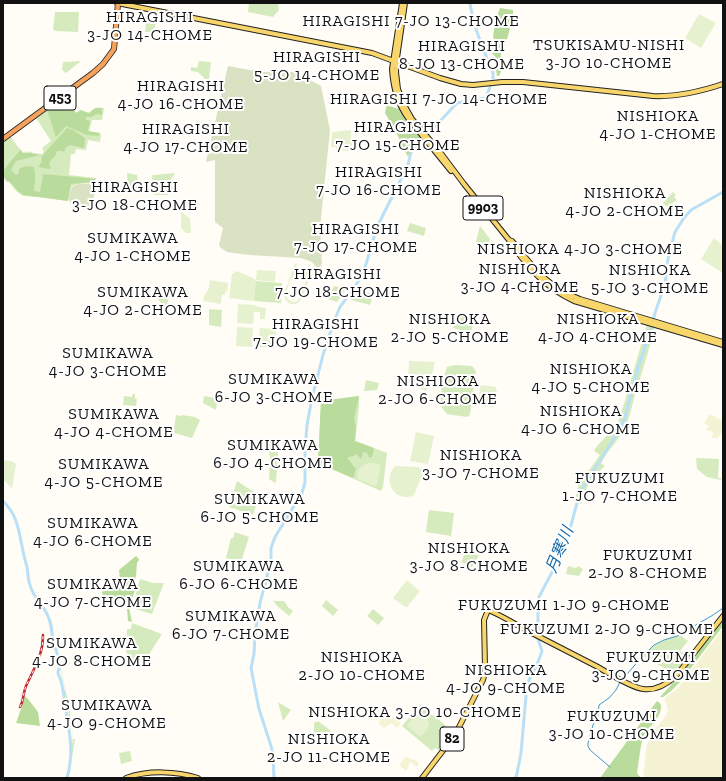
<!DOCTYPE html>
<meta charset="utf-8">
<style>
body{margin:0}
#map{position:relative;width:726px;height:781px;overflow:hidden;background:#fffdf5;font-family:"Zilla Slab",serif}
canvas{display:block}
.frame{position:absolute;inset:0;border:4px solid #111;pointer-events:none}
</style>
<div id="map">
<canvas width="726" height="781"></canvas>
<div class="frame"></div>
</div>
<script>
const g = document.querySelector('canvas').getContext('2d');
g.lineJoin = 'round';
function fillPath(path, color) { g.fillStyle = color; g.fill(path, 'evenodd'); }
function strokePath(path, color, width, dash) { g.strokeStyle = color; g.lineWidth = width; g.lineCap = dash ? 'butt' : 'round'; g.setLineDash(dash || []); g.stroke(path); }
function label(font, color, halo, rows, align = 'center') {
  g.font = font + ' "Zilla Slab","Noto Sans JP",serif'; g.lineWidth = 4; g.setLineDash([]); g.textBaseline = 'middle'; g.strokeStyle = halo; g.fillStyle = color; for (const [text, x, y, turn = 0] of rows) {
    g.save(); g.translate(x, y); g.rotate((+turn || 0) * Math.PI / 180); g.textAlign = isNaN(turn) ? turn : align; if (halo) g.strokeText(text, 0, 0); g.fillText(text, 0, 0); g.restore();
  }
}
fillPath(new Path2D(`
 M710,414L723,421V431L718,438H712L713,432L706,430L709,426L704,423Z
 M723,628V778H643L647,744L655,729L666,716L668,709L664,699L679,687Z
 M387,712L401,723L397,728L391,723L384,728L378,723Z
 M406,756L412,760L414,759L419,763L417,767L410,762L408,766L409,767L406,771L399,765Z`), '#f6f3d4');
fillPath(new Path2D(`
 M249,3H278L279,10L273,17L248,12Z
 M55,12H79L78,32L55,31L53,29Z
 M146,21H156L154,32H145Z
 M81,61L66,73L62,70L63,62Z
 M199,61L211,62L209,79H205L198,72L191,71V67L197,68Z
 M59,102L65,111L72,106L77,113H89L96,108H104L102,120H92L89,132L101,134L100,142L88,140L86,150L76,149L75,154H71L69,175L96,178V183C90,184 74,182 71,188C69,192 69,197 68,201L41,197L23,196L16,191L9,182H7L3,177V142L11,137L18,147L24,153L26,151L27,153L29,151L33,153L42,154L44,152L42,148L51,141L36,118Z
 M127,173L137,175L139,188H128Z
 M175,173L171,179L173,191L168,195H154L152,176L153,175Z
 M673,192L676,195L674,197L677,200L667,207L663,203Z
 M410,223L426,228L424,236L407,231Z
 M480,226L490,239L488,247L477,244L478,242L476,241Z
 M255,281L282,283L281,303L254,301Z
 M334,286L346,289L337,302L328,299Z
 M163,287L164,288L168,300L167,309H166L153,293Z
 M358,290L373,294L370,305L351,300Z
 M209,309L222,310L221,327L209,325Z
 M457,315L476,320L475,323H473L471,333L453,328Z
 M647,324L655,327C649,350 642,372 635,395C632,406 630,417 625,427C619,440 608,450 601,463L605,466L593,477L587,487L581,504L574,501L579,484L600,455L594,451L597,446L613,429L618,422L625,401Z
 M455,365L472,366L476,371L470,415L467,417L447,414C444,411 441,407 441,403C440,392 444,376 447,367Z
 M366,380L379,383L377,390L364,391Z
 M133,394H135V399H137L136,406L123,405L124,396L132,397Z
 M204,396L223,399V403H217L216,410L203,403Z
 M359,396V407L355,441L387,453L383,487L381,491L318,463L321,401Z
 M176,415L182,416V415L195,417L200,420L192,438L174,433L175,429H174Z
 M267,439L279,441L276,482L275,483L269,479L270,457L267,440Z
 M696,458L719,459L718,478H721V480L707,477L697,469Z
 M237,481L243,485L254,492L251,500L257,502L253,515L229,507Z
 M429,510L454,513L451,536L426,532Z
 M235,532L249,537L241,562L226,558L231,538H233Z
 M464,553H465L479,555L472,567L461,562L463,559Z
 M568,566L576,568L578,566L583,569L579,576L566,574Z
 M140,579L153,583H164L152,614L132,608Z
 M273,600L275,601H284L288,607L293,611L289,616L276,605L275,603Z
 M326,600L338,610L333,616L322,606Z
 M373,609L384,618L378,625L367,616Z
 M132,623L162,634L148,656L133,661H126L127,653L126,652L127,629H131Z
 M680,635L688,641L680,651L688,657L675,674H674L643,656L655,645L665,640Z
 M57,654H58C63,682 72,710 73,739H75L72,758H71L73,735L64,692L65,689Z
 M278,702L291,710L283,721Z
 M420,705L454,732L440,751L435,748L432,751L402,726Z
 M318,721L331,731L326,739L318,734H314V722H317Z
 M130,751L132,761L121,764L119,753Z`), '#d5ebbd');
fillPath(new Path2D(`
 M500,8L513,10V18L507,39L505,40C502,48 498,57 504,64L499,76H497L496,70L498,60L492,53L494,51L496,40L493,38L495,21Z
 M58,103L66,111L72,107L76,113L81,110L89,113C94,108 96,107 102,108V115L97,114L91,117H86V120L90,121L88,131L100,133L99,136L87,135L66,126L56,137L47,110Z
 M387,103H389V106L399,109L402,114L421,139L411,150L408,157L398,136L385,113Z
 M67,128L73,130L85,138L84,148L70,145L66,147L64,152L62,151H57C55,159 51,158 49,164L51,168L49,169L39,167V166L42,161L41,157Z
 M20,150L23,153H30L40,155L16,161L11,170L16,175L19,173V169L26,166L34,167C36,175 35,182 34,191L40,192L43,174L96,179L91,182L71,184L68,201L23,195L17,190L10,182L7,181L4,177H3V171Z
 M359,396L354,419L356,428L355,441L374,448L372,457L369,458L368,454L365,452H363L361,459L356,454L353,456L348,457V459L356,469L353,478L318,463L321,401Z
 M136,556L139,559L138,562H137L136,576L134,581L136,587L129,608L132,622L128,621L127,608L124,599C118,600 109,600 103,597L102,592L120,582L119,570Z
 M723,619V626L681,681L670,692L663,697H660L683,672Z
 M24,696L28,699L38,712L40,726L16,723L21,709Z
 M657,701C660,703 662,705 661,708C660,719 649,726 644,735C640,744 639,763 637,773L641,778H600Z`), '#b9dc9c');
fillPath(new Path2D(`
 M228,66L261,72H295L321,86L330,130L320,228L322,264L319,269C316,268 315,266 313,263C309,260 306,260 301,258L249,255L227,252L221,248L219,245L223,228L215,222V160L206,162L223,87Z
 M78,184H89L95,185L93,209C86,208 70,207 69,199C69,198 69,193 70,193C71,187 73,186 78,184Z`), '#d9e3c4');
fillPath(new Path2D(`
 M699,14L716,23L701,48L685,38Z
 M351,130L352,151L336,150V147H331L332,132Z
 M181,212L190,218L191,233H186L181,228Z
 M714,238L723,246V273L701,259Z
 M295,263L297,264L295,270C313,267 309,281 305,291C303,294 302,299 299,302C292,308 284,301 284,294ZM297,272C311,271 305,284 302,291C301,294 300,298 298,300C296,302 295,301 292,302L287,298C285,291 291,276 297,272Z
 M257,270L276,271L275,282L256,280Z
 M237,271L255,279L256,281L254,301L229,298L232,274Z
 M210,280L228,283L227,292H225V295H222L221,304L203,301L204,296L209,288Z
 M238,304L255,305V306L266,308L265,319H260V312H254L253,324L237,323Z
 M237,327L253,328L252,347L236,346Z
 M260,328L276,329L275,348L258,347Z
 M409,361L435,362L429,386L426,391L408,384Z
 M481,385L496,387V390L497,391L495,406L494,407L478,405L480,386Z
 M416,432L434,436L428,464L410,461Z
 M3,460L14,462L16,465L12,488L3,480Z
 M369,463H374L381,465L377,485L376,486L359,480C354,471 361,466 369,463Z
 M395,466L418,467L423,470V473L414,495C396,504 381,481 395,466Z
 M407,580L420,591L407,607H405L393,598Z
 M419,713L429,722V727L421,737L408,727L407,725L417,714H418Z`), '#e6f2cf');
strokePath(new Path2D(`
 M623,677L628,673L640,659L654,645L664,640L677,636L713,615L723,608
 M610,767L590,750L588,746V743L593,725L598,715L599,705L609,698L616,690L620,682`), '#3f96cf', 1);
strokePath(new Path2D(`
 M470,3C473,25 482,46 490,66L493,73V78
 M3,501C17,515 18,527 22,546C23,553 25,560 27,567C28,573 28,580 30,585C33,597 42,604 47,614C53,625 52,637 53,648L56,649C58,656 61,666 58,672C58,676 60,677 61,681C62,685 63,691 64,696C65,701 65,706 66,711C70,736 74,753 67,778
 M274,778L273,754L271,746L259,709L251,668L254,654L255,634L260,603L271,561V548L275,537L297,501L302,493L305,482V449L307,425L312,398L323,355L334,321L340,307L356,285L362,275L367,261L377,227L408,165L411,152L457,103L486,98L490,87
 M516,778L521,753L527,684L538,662L542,651L538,639V604L539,597L551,574L559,561L565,547L580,492L622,426L625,417L638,368L648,338L655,313L665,284L668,259L675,232L684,218L691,210L723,192`), '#b9e0f7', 3);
const major = new Path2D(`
 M117,3L372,53L440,78L461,84L473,85L502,82H523L653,96C675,97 702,91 723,84
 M402,3L392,69C393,87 397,103 408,118L451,171
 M405,3L397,58L396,72L398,89L403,103L412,119L440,152L464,184L509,240L511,244C530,269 544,287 574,301L723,345
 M509,240L512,241C534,268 546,286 580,299L723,342
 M126,778C148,770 176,771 198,778
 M422,778L455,735L483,680L485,673V667L484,620L488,610C501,615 513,623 526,630C549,642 573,654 596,666C609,673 629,687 643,689C655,691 667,684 676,676L723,616`);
const highway = new Path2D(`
 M3,139L93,73L103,64L114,49L118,3`);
strokePath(major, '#222', 6);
strokePath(highway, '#222', 6);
strokePath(major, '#f9d66b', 4);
strokePath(highway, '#f5a25d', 4.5);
const rail = new Path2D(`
 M20,707C24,700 23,693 26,686C34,668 43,656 43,635`);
strokePath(rail, '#c4262e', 2.5);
strokePath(rail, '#fff', 1, [3]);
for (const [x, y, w] of [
 [60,98,32],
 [483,208,40],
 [452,739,24]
]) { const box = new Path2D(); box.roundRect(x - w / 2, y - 12, w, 24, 3); g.fillStyle = '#fff'; g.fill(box); strokePath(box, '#111', 1); }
label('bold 14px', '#111', null, [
 ["453",60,98],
 ["9903",483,208],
 ["82",452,739]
]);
g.letterSpacing = '1px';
label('16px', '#111', '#fff', [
 ["HIRAGISHI",150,17],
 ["3-JO 14-CHOME",150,35],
 ["HIRAGISHI 7-JO 13-CHOME",411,21],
 ["TSUKISAMU-NISHI",609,45],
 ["3-JO 10-CHOME",609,63],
 ["HIRAGISHI",462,46],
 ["8-JO 13-CHOME",462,64],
 ["HIRAGISHI",317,57],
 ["5-JO 14-CHOME",317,75],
 ["HIRAGISHI",181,86],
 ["4-JO 16-CHOME",181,104],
 ["HIRAGISHI 7-JO 14-CHOME",439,99],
 ["NISHIOKA",658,116],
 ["4-JO 1-CHOME",658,134],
 ["HIRAGISHI",398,127],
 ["7-JO 15-CHOME",398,145],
 ["HIRAGISHI",186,129],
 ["4-JO 17-CHOME",186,147],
 ["HIRAGISHI",379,172],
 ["7-JO 16-CHOME",379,190],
 ["HIRAGISHI",135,187],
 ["3-JO 18-CHOME",135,205],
 ["NISHIOKA",625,193],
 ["4-JO 2-CHOME",625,211],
 ["HIRAGISHI",356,229],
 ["7-JO 17-CHOME",356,247],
 ["SUMIKAWA",133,238],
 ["4-JO 1-CHOME",133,256],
 ["NISHIOKA 4-JO 3-CHOME",580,249],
 ["NISHIOKA",520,269],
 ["3-JO 4-CHOME",520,287],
 ["NISHIOKA",650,270],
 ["5-JO 3-CHOME",650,288],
 ["HIRAGISHI",338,274],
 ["7-JO 18-CHOME",338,292],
 ["SUMIKAWA",143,292],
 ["4-JO 2-CHOME",143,310],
 ["NISHIOKA",450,319],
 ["2-JO 5-CHOME",450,337],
 ["NISHIOKA",598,319],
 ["4-JO 4-CHOME",598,337],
 ["HIRAGISHI",316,324],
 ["7-JO 19-CHOME",316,342],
 ["SUMIKAWA",108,353],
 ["4-JO 3-CHOME",108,371],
 ["NISHIOKA",591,369],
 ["4-JO 5-CHOME",591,387],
 ["SUMIKAWA",274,379],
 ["6-JO 3-CHOME",274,397],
 ["NISHIOKA",438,381],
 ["2-JO 6-CHOME",438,399],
 ["NISHIOKA",581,411],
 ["4-JO 6-CHOME",581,429],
 ["SUMIKAWA",114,414],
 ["4-JO 4-CHOME",114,432],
 ["SUMIKAWA",273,445],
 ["6-JO 4-CHOME",273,463],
 ["NISHIOKA",481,455],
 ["3-JO 7-CHOME",481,473],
 ["SUMIKAWA",104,464],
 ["4-JO 5-CHOME",104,482],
 ["FUKUZUMI",620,478],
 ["1-JO 7-CHOME",620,496],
 ["SUMIKAWA",260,499],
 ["6-JO 5-CHOME",260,517],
 ["SUMIKAWA",93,523],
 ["4-JO 6-CHOME",93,541],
 ["NISHIOKA",469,548],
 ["3-JO 8-CHOME",469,566],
 ["FUKUZUMI",648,555],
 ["2-JO 8-CHOME",648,573],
 ["SUMIKAWA",239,566],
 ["6-JO 6-CHOME",239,584],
 ["SUMIKAWA",93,584],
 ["4-JO 7-CHOME",93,602],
 ["FUKUZUMI 1-JO 9-CHOME",564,605],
 ["SUMIKAWA",231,616],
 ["6-JO 7-CHOME",231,634],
 ["FUKUZUMI 2-JO 9-CHOME",607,629],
 ["SUMIKAWA",92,643],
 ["4-JO 8-CHOME",92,661],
 ["NISHIOKA",362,657],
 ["2-JO 10-CHOME",362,675],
 ["FUKUZUMI",651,657],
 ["3-JO 9-CHOME",651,675],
 ["NISHIOKA",506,670],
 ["4-JO 9-CHOME",506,688],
 ["SUMIKAWA",107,705],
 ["4-JO 9-CHOME",107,723],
 ["NISHIOKA 3-JO 10-CHOME",415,712],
 ["FUKUZUMI",612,716],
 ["3-JO 10-CHOME",612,734],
 ["NISHIOKA",329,739],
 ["2-JO 11-CHOME",329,757]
]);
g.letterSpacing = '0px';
label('italic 16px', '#1768a6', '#fff', [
 ["月寒川",560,550,-68]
]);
</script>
